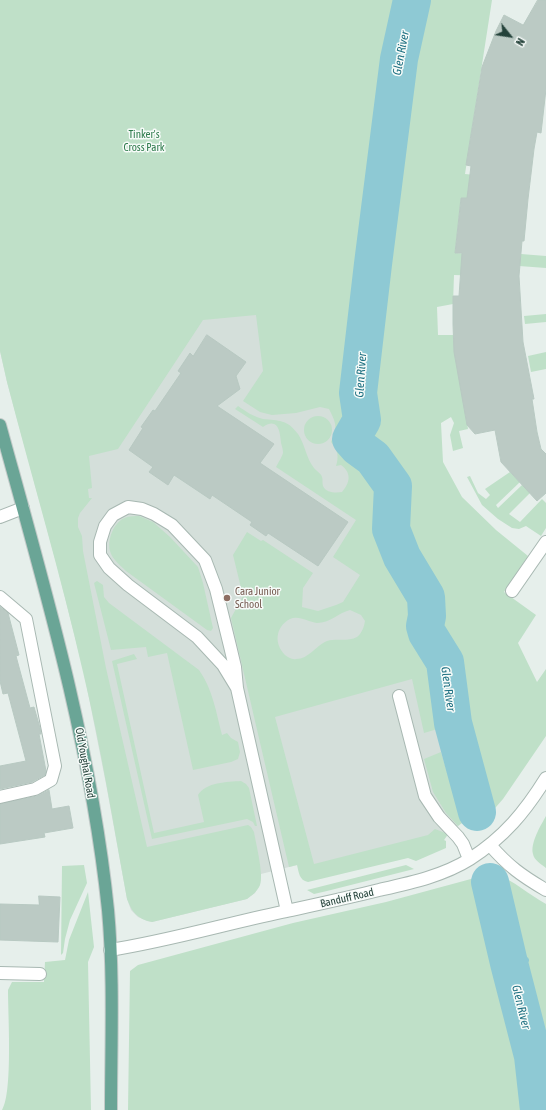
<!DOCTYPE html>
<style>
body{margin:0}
#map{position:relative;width:546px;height:1110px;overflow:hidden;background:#e6efeb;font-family:"Asap Condensed",sans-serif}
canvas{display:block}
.north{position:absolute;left:490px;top:16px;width:40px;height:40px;-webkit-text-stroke:3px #f7fbf9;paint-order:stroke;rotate:120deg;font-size:11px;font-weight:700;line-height:16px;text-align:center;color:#24423a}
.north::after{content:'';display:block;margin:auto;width:14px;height:18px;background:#24423a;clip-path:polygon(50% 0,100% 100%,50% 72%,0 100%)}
</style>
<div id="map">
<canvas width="546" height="1110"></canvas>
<div class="north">N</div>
</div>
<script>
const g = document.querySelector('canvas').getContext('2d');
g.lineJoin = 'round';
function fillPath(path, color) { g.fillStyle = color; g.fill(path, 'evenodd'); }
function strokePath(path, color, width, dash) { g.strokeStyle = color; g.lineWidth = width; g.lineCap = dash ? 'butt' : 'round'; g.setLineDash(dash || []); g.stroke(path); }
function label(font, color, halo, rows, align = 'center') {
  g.font = font + ' "Asap Condensed",sans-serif'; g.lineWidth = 3; g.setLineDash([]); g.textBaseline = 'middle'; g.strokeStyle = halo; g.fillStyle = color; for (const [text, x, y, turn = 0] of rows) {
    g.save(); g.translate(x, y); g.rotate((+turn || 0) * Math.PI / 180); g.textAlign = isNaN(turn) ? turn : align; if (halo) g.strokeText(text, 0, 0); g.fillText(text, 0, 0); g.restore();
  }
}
fillPath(new Path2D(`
 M325,265L427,672L465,820L448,834L444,840L305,877L301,864L261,874L260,884L255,893L247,899L152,922L147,921L138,917L131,910L127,899L106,784L84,673L57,566L7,382L0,351V298Z`), '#d4dfda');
fillPath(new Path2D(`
 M0,0H492L465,174L475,175L478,199L461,198L455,253L489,255L486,276L454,275L453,304L437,307L438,335H453L468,429L459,431L463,448L453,451L450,435L454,423L451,417L441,423L443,462L462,497L496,530L528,556L504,592L536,615L518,643L537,682L546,669V736L503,799L489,815H472L463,813L441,728L424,733L412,679L275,717L314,864L428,835L435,829L448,834L444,840L446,841V848L416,861L408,858L308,882C299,880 299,873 297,865L289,867L231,618L243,596L233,555L247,532L261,541L263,540L313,573L303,588L302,607L318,611L336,605L343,602L360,575L333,557L356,520L276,467C278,463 282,457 283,453C283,450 282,446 281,443C280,431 278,417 263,427L235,409L238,406C245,411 254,417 263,419C279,421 287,419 298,434C305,444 306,458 314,468C316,471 321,473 322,477C323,479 322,483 323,486C326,493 336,493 342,492C350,483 352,473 341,465L336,466C339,457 338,449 331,442C338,427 336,423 329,409L320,407L296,413L272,415L260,412L243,401L263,371L256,315L203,320L118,449L89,456L92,488L88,489L89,498H92L80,513L78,518V527L82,536L83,551L106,668L147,847L248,825L251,827L254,832C256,844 264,875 260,885C257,892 252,895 247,899L152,922C137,919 132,912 127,899C113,823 101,747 83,672C61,575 32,479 7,382L0,351ZM350,610L361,615L365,621C364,627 362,633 357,637C348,642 336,638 327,641C315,646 309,659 296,659C292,660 288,657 285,655C274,644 275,627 290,619C299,615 308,622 317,623C330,623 338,613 350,610Z
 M521,254L546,256V268L519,266Z
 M546,314V322L525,324L524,316Z
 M546,352V369L531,372L528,356Z
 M304 430a14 14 0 1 1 28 0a14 14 0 1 1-28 0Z
 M510,472L520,482L496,505L498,508L522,485L533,490L509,514L520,522L542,499L546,503V528L541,536L526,526L519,529L512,528L498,519L482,505L467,477L470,476L478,493L486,499L490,495L485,489Z
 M139,516L153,522L170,537L198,567L203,583L213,628L211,631L207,630L126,571C120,565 112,559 110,551C107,539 114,521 127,517C130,516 135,516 139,516Z
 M97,581L103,585L104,597L109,603L199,670C213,690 216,712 222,735L227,733L231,738L238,742L240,752L238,759L231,762L193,770L167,653L148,657L146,647L111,650L94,583Z
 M134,654L137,659L117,664L154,833L204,822L198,795C206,782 227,782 241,781L246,784L249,788L257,826H255L253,822L247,819L152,839L112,661Z
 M441,752L462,823L458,826L446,813L433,792L424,759Z
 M546,816V868C541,864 534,860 533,854C530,843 541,825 546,816Z
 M84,865L87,883L70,920L65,939L63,953L61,955L62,866Z
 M406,865L414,869L327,891L314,894L307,890Z
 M495,874C514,880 529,895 546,904V1110H128L130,971L138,965L293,923L386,902L482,876Z
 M88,892L94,947L88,962L91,1110H2C13,1093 8,1014 8,990L12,982H44L45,962L65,960L69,940Z`), '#bfe0c8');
strokePath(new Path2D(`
 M509,963L526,960`), '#8ec9d4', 6);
strokePath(new Path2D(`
 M412,0L399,59L373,264L358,393L362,420L351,439L358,447L373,458L393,486L391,529L402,557L426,597L427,616L425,626L427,633L445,662L453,723L477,812
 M490,882L509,963L533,1056L539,1110`), '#8ec9d4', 38);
const building = new Path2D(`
 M538,0H546V89L541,133L537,132L534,149L528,199L524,241H522L519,276L523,342L534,399H532L537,432L541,449L546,454V493L537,501L501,462L495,430L475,434L467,425L454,352L453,324V296H459L462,253H455L461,198H467L471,166L466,165L482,67L496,31L504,15L523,25Z
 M207,335L246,362L236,376L240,389L217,406L274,444L260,463L348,522L318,566L268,533L266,536L250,525L252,522L212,495L210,499L174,475L168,485L149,472L153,467L129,450L143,428L141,427L153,410L155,411L181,373L178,371L190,353L193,356Z
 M0,607L8,613L19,655L16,656L30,708L34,707L40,728L41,734H39L46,771L45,775L32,782L0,789V766L26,761L8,693L3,694L0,681Z
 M49,790L52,809L69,806L73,828L44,833L45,837L0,844V804L37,796Z
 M39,896L60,897L58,942L0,940V904L39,905Z`);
fillPath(building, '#bbcac4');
strokePath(building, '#b8c9c2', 1);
const minor = new Path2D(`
 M0,517L23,508
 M512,591L546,542
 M0,597L26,619L55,766L51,780L35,789L0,797
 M237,688L223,665L197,637L128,585L109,568L100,555V542L105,526L113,515L128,507L142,509L154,514L172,525L205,560L216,589L230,646L235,667L237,688L287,911
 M399,696L425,796L439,817L458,837L463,844L469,859
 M490,845C508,866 522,876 546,890
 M110,950C168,941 225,924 282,912C314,905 347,898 379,890C410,883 443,876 470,859C504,837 525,812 546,778
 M0,973L40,974`);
const major = new Path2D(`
 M0,425C44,585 91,744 108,910C114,976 111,1044 111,1110`);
strokePath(minor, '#a8b8b2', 14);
strokePath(major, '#c2cac8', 14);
strokePath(minor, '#fff', 12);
strokePath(major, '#6aa596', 12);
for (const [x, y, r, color] of [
 [227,598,4,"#8d6e63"]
]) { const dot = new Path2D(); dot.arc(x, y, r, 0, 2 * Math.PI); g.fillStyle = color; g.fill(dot); strokePath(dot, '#f7fbf9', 1.5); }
label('11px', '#2d7a4b', '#f7fbf9', [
 ["Tinker's",144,135],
 ["Cross Park",144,148]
]);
label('11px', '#785e54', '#f7fbf9', [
 ["Cara Junior",235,592],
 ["School",235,605]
], 'left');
label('11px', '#24423a', '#f7fbf9', [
 ["Old Youghal Road",85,763,80],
 ["Banduff Road",347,898,-13]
]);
label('italic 12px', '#1c6f80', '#f7fbf9', [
 ["Glen River",401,53,-79],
 ["Glen River",361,375,-86],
 ["Glen River",448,689,82],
 ["Glen River",521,1007,76]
]);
</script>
